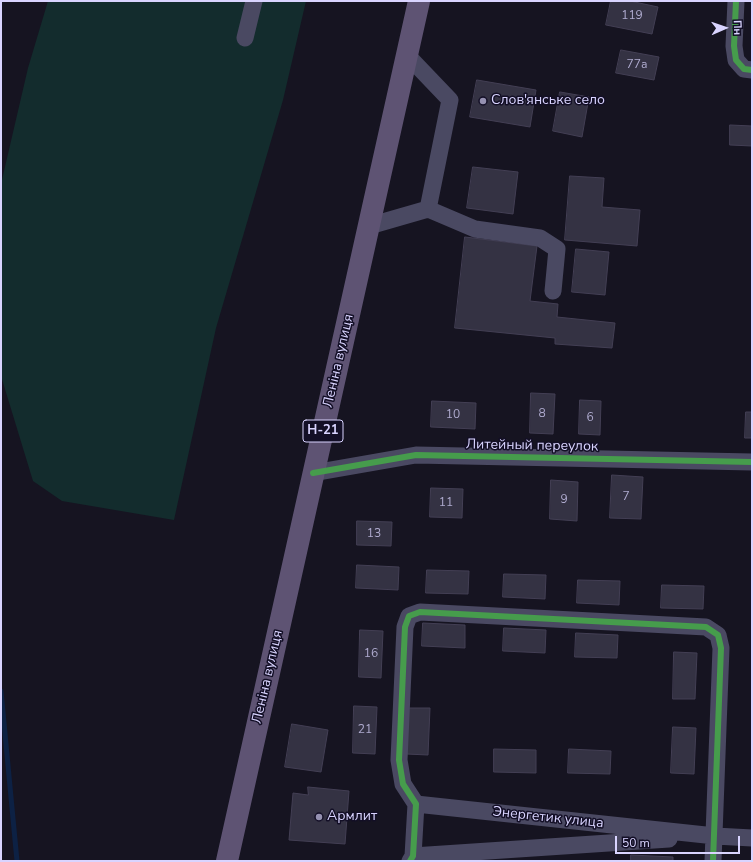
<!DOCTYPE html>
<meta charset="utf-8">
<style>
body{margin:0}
#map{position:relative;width:753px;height:862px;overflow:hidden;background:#161421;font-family:"Nunito Sans",sans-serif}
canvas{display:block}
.frame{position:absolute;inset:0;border:2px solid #d9d4ff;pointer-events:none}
.north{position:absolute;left:705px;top:8px;width:40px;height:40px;-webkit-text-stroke:3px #130f26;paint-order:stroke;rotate:88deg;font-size:11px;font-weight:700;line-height:16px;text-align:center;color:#d9d4ff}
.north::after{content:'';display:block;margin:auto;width:14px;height:18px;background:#d9d4ff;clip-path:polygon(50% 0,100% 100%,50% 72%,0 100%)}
.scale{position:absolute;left:615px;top:836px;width:125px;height:18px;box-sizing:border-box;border:2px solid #d9d4ff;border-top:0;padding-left:5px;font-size:12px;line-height:14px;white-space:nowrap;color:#d9d4ff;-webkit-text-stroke:3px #130f26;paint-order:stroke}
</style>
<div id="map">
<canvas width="753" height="862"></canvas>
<div class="frame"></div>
<div class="north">Пн</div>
<div class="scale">50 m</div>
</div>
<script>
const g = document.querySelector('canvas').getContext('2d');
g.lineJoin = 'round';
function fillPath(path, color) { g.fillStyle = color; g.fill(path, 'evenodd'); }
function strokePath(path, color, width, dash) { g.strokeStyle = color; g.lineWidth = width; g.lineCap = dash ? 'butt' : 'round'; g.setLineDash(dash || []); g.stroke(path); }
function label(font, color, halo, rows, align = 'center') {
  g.font = font + ' "Nunito Sans",sans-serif'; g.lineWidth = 3; g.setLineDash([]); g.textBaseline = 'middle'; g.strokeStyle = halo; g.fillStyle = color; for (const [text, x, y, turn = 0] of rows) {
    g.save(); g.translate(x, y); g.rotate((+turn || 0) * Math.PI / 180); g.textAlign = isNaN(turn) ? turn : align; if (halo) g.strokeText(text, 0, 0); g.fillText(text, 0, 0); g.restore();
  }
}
fillPath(new Path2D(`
 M48,1H306L283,100L216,328L174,520L62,501L33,481L1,376V184L28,68Z`), '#132c2d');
strokePath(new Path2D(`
 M1,691L17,861`), '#0d2144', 5);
const building = new Path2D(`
 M611,1H630L658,7L652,34L606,25Z
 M621,50L659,57L654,80L616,73Z
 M477,80L536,90L530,127L470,117Z
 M560,92L589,97L582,137L553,131Z
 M730,125L752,126V146L730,145Z
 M473,167L518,172L513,214L467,208Z
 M570,176L604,178L602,207L640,210L637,246L565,240Z
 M465,237L537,246L530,301L558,304L557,317L615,323L612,348L555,344V338L455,328Z
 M576,249L609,252L605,295L572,292Z
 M531,393L555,394L553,434L530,433Z
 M580,400L601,401L600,435L579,434Z
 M432,401L476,403L475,429L431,427Z
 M746,412H752V438H745Z
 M612,475L643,477L641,519L610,518Z
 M551,480L578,482L577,521L550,519Z
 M431,488L463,489L462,518L430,517Z
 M357,521L392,522L391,546L357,545Z
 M357,565L399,567L398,590L356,588Z
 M427,570L469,571L468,594L426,593Z
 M504,574L546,575L545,599L503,597Z
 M578,580L620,581L619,605L577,603Z
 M662,585L704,586L703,609L661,608Z
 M423,623L465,625V648L422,646Z
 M504,628L546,630L545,653L503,651Z
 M360,630L383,631L381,678L359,677Z
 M576,633L618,635L617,658L575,657Z
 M674,652L697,653L695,699H673Z
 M354,706L377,707L375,754L353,753Z
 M408,708H430L428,755L406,754Z
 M292,724L328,730L321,772L285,767Z
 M673,727L696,728L694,774L671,773Z
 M494,749L536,750V773L494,772Z
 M569,749L611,751L610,774L568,773Z
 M308,787L349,791L345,844L289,840L293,793L308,795Z
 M631,855L673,857V861H631Z`);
fillPath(building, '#343243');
strokePath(building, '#433f54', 1);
strokePath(new Path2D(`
 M736,1L734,46L736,60L744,69L752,70
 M245,38L254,1
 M428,209L475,229L540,238L557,249L553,291
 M369,226L428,209L450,100L407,55
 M313,473L416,455L752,462
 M416,804L715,836L752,838
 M413,856L669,839
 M410,861L413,856L416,804L403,784L399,760L405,627L409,616L420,612L706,627L718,635L721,648L713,861`), '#4a4962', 17);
strokePath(new Path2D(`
 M227,861L419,1`), '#5e5373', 22);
strokePath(new Path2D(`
 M736,1L734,46L736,60L744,69L752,70
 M313,473L416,455L752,462
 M410,861L413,856L416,804L403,784L399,760L405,627L409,616L420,612L706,627L718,635L721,648L713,861`), '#469c4c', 6);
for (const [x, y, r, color] of [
 [483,101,4,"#9591b1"],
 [319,817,4,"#9591b1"]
]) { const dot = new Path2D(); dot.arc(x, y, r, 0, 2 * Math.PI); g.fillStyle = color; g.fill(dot); strokePath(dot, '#130f26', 1.5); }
label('12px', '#b0acd0', null, [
 ["119",632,16],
 ["77а",637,65],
 ["8",542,414],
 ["10",453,415],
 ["6",590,418],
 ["7",626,497],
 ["9",564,500],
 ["11",446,503],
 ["13",374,534],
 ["16",371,654],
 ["21",365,730]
]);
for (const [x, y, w] of [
 [323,431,40]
]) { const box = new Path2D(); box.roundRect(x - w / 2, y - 11, w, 22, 3); g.fillStyle = '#130f26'; g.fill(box); strokePath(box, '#d9d4ff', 1); }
label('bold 13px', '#d9d4ff', null, [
 ["Н-21",323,431]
]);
label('14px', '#d9d4ff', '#130f26', [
 ["Слов'янське село",491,101],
 ["Армлит",327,817]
], 'left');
label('14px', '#d9d4ff', '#130f26', [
 ["Леніна вулиця",339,361,-77],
 ["Литейный переулок",532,446,1],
 ["Леніна вулиця",268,677,-77],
 ["Энергетик улица",548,818,6]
]);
</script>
